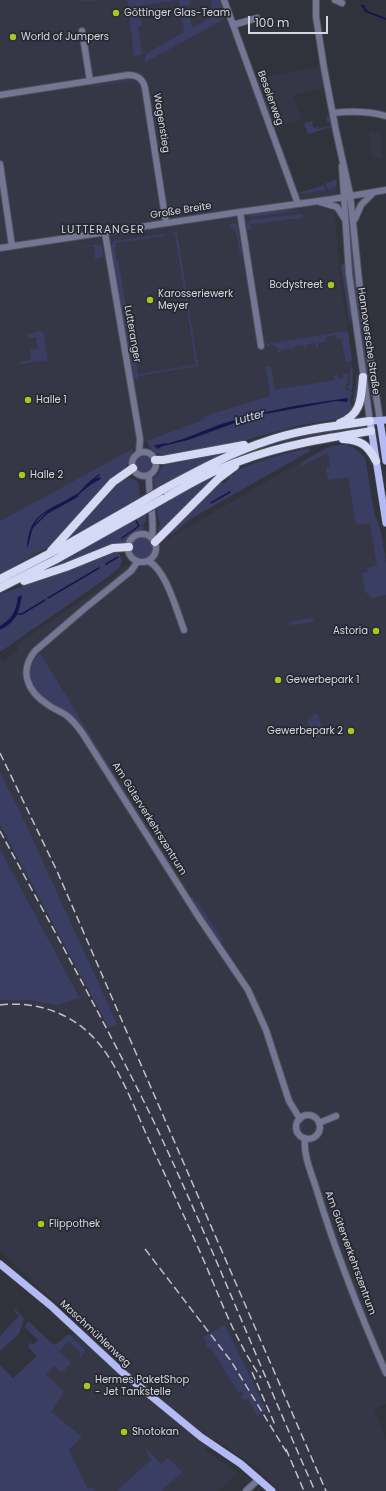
<!DOCTYPE html>
<meta charset="utf-8">
<style>
body{margin:0}
#map{position:relative;width:386px;height:1491px;overflow:hidden;background:#31333c;font-family:Poppins,sans-serif}
canvas{display:block}
.scale{position:absolute;left:248px;top:16px;width:80px;height:18px;box-sizing:border-box;border:2px solid #d6d7dd;border-top:0;padding-left:5px;font-size:12px;line-height:14px;white-space:nowrap;color:#d6d7dd;-webkit-text-stroke:3px #272932;paint-order:stroke}
</style>
<div id="map">
<canvas width="386" height="1491"></canvas>
<div class="scale">100 m</div>
</div>
<script>
const g = document.querySelector('canvas').getContext('2d');
g.lineJoin = 'round';
function fillPath(path, color) { g.fillStyle = color; g.fill(path, 'evenodd'); }
function strokePath(path, color, width, dash) { g.strokeStyle = color; g.lineWidth = width; g.lineCap = dash ? 'butt' : 'round'; g.setLineDash(dash || []); g.stroke(path); }
function label(font, color, halo, rows, align = 'center') {
  g.font = font + ' Poppins,sans-serif'; g.lineWidth = 3.5; g.setLineDash([]); g.textBaseline = 'middle'; g.strokeStyle = halo; g.fillStyle = color; for (const [text, x, y, turn = 0] of rows) {
    g.save(); g.translate(x, y); g.rotate((+turn || 0) * Math.PI / 180); g.textAlign = isNaN(turn) ? turn : align; if (halo) g.strokeText(text, 0, 0); g.fillText(text, 0, 0); g.restore();
  }
}
fillPath(new Path2D(`
 M0,0H81L82,1L126,0L155,3L178,0H211L212,10L222,8L250,80L320,66L324,88L293,95L302,120L275,128L300,194L331,189L337,184L335,216L339,269L353,368L352,392L345,389L344,385L204,420L150,440L0,521Z
 M369,131L380,132L383,160L377,158L372,159L370,143L372,142L371,137H369Z
 M346,445L358,450L365,457L374,512L381,532L386,564V1404L374,1409L386,1440V1491H280L258,1469L217,1440L205,1450L238,1473L219,1491H89L69,1450L81,1437L16,1385L81,1326L0,1251V1000H30L56,1005L80,997L0,849V659L3,662L18,651V644L110,581L117,575L125,565L135,570L166,540L323,449L330,446Z`), '#353747');
fillPath(new Path2D(`
 M81,0H178L138,6L142,25L138,26L142,54L134,56L128,3L126,0L82,1Z
 M179,0H190L191,5L184,6L186,18L190,17L192,28L212,17L211,0H220L226,18L146,62L145,60L146,54L184,32Z
 M128,80L136,83L128,81L91,87V86Z
 M329,116L331,127L308,134L304,123L312,121L313,128L318,127V129L330,126L329,122H327L326,117Z
 M336,179L337,184L335,187L328,190L325,184Z
 M324,185L326,190L300,194L299,193Z
 M287,210L298,211L249,217L256,213Z
 M302,214L303,218L250,224L251,229H247V225L250,220Z
 M348,214H350L357,290L374,403H372L352,279Z
 M234,223L237,225L242,254H240L235,228L231,229L230,224Z
 M177,232L198,366L138,376V379H134L129,349H133L138,374L196,365L175,234H172V233Z
 M164,234V236L115,243L116,260H118L132,343L128,344L111,247L114,241Z
 M99,244L102,248L103,257L95,259V249L93,246L73,249Z
 M345,264L351,310L350,326L341,265Z
 M43,331L48,360L20,364V362L31,360L30,350L38,349L36,337L28,338L27,334Z
 M348,331L352,361L346,362L341,338L337,339L336,335L326,337V341L318,343V347H316L315,343L306,345L307,349H305L304,345L293,347L294,351H292L291,348L280,350L281,354L277,352L279,349L271,344L269,347L265,344Z
 M271,366L275,390L335,380L334,376L338,375L339,379L343,378V374L348,373V382L345,387V389L352,392L350,401L352,408L345,415L338,419L301,425L230,444L169,456C159,455 150,452 147,441L203,420L205,416L270,396L266,367Z
 M350,368H353L352,390L347,388L350,382Z
 M356,371L358,389L355,403L353,400L356,386Z
 M358,426V428C327,433 296,437 265,447C243,454 222,465 201,475C221,463 242,453 265,445C295,435 327,431 358,426Z
 M339,445H346L353,447L365,457L374,512L381,532L386,564V595L371,598L365,591L362,573L368,572L367,568L377,566L370,523L356,525L348,477L328,480L326,467L330,466L328,453L301,466V463C313,456 325,447 339,445Z
 M134,448L126,467L110,481L56,539L48,547L0,574V521Z
 M309,448L310,451L190,519L177,531L165,537L221,482L223,484L229,479L230,474C254,461 282,454 309,448Z
 M225,452V453L155,489L153,479L158,475L162,466Z
 M136 464a8 8 0 1 1 16 0a8 8 0 1 1-16 0Z
 M221,473L161,533L158,530L160,524L156,507Z
 M126,477L137,481L139,485L140,498L64,542L117,483Z
 M146,513V521L142,526L145,528C139,535 132,533 127,544L97,551L44,571Z
 M131 548a11 11 0 1 1 22 0a11 11 0 1 1-22 0Z
 M118,551L122,561L120,566L111,575L0,652V594L67,571Z
 M313,618V622L290,625L289,622Z
 M40,653L189,897H193L195,902L197,901L223,941L219,943C187,894 155,846 125,797C111,774 98,748 82,726C69,709 41,705 33,683C28,672 32,661 40,653Z
 M317,713L324,732L323,735L316,738L313,735L307,721L312,718L314,714Z
 M0,772L27,827L117,1024L109,1028L0,824Z
 M0,849L80,998L56,1005L30,1000H0Z
 M15,1309L24,1318L19,1334L0,1351V1336L19,1316L14,1310Z
 M28,1321L53,1344L55,1345L69,1334L85,1350L81,1358L79,1356L81,1353L69,1341L59,1351L71,1363L62,1373L54,1366L46,1375L64,1391L51,1412L82,1437L69,1450L88,1489L91,1487L95,1491H0V1365L13,1378L37,1356L28,1347L29,1343L34,1344L38,1340L25,1327Z
 M225,1325L266,1410L257,1416L248,1399L244,1401L241,1397L244,1394L242,1391L239,1393L210,1347L208,1348L206,1345L207,1344L203,1337Z
 M147,1449L161,1464L168,1458L182,1472L161,1491H117L152,1459L147,1455L149,1454L146,1450Z`), '#3b3e63');
fillPath(new Path2D(`
 M362,4L365,6V8L368,11L386,18V20L365,12L361,5Z
 M348,398L347,402L336,401L254,416L188,440L163,446L157,449L156,447L183,439L221,424L257,414L294,406Z
 M100,477L101,479C89,485 88,487 78,495C66,507 46,507 36,522C30,530 31,540 27,549C28,512 49,511 75,495C81,492 84,486 89,482C92,480 96,478 100,477Z
 M22,595C19,613 17,621 0,630V626C12,619 16,611 18,597Z`), '#18144c');
strokePath(new Path2D(`
 M155,446L166,444
 M91,481L99,475
 M211,503L230,492
 M32,528L47,513L78,496
 M122,538L139,526L136,521
 M106,564L118,557
 M48,598L99,568
 M17,614H22L45,600`), '#18144c', 1.5);
const minor = new Path2D(`
 M224,0L298,204
 M316,0V17L324,68L336,131L350,194L360,290L380,421
 M335,0L342,3
 M233,25L257,18
 M82,31L90,81
 M0,95L128,75C138,75 143,79 145,88L166,223
 M333,113C351,111 368,111 386,116
 M0,164L12,246
 M342,166L349,274L370,421
 M320,202L337,207L344,218
 M240,212L261,346
 M355,219L361,205L373,193
 M105,233L140,439L139,453
 M0,248L240,212L333,199L386,190
 M132 464a12 12 0 1 1 24 0a12 12 0 1 1-24 0Z
 M149,475C148,496 155,516 152,538
 M128 548a14 14 0 1 1 28 0a14 14 0 1 1-28 0Z
 M138,561L131,571L84,609L35,651C19,671 27,691 47,704C53,709 60,711 66,715C73,720 78,727 83,734L198,916L248,990L266,1030L289,1101L300,1119
 M148,561C166,569 177,612 184,630
 M296 1127a12 12 0 1 1 24 0a12 12 0 1 1-24 0Z
 M319,1123L336,1116
 M305,1138C303,1156 312,1174 317,1191C336,1253 360,1314 386,1373
 M246,1491L259,1479`);
const major = new Path2D(`
 M386,420L370,421L386,523
 M380,421L386,461
 M0,1264L51,1306L123,1373L201,1437L241,1464L272,1491`);
const highway = new Path2D(`
 M340,423C362,414 361,398 363,377
 M343,439C361,440 368,445 376,461
 M155,460H163L244,445
 M162,490C197,471 232,452 270,440C302,429 337,426 370,421
 M163,499C188,485 213,470 240,461C282,445 327,438 371,431
 M155,542L219,478L235,466
 M51,551L113,482L133,468
 M0,579L68,544L133,507
 M24,581L66,567L113,548L129,547
 M0,588L55,560L137,514`);
strokePath(minor, '#4f5159', 8);
strokePath(major, '#4f5159', 8);
strokePath(highway, '#4f5159', 10);
strokePath(minor, '#737794', 6);
strokePath(major, '#b3baf5', 7);
strokePath(highway, '#d4d9f5', 8);
strokePath(new Path2D(`
 M0,753L57,871L326,1491
 M0,831C52,927 105,1022 153,1120C211,1242 260,1368 315,1491
 M0,1005C35,1001 69,1012 93,1037C118,1063 133,1105 148,1138C167,1179 186,1220 204,1261C216,1289 227,1318 241,1344C247,1356 254,1367 261,1378
 M145,1249L231,1361L287,1453
 M252,1372L276,1427
 M286,1449L304,1491`), '#c0c1c7', 1.5, [8, 4]);
const highwayBridge = new Path2D(`
 M133,507L162,490
 M137,514L163,499`);
strokePath(highwayBridge, '#4f5159', 10, []);
strokePath(highwayBridge, '#d4d9f5', 8);
for (const [x, y, r, color] of [
 [116,13,4,"#a7c81f"],
 [13,37,4,"#a7c81f"],
 [331,285,4,"#a7c81f"],
 [150,300,4,"#a7c81f"],
 [28,400,4,"#a7c81f"],
 [22,475,4,"#a7c81f"],
 [376,631,4,"#a7c81f"],
 [278,680,4,"#a7c81f"],
 [351,731,4,"#a7c81f"],
 [41,1224,4,"#a7c81f"],
 [87,1386,4,"#a7c81f"],
 [124,1432,4,"#a7c81f"]
]) { const dot = new Path2D(); dot.arc(x, y, r, 0, 2 * Math.PI); g.fillStyle = color; g.fill(dot); strokePath(dot, '#272932', 1.5); }
label('10px', '#d6d7dd', '#272932', [
 ["Göttinger Glas-Team",124,13],
 ["World of Jumpers",21,37],
 ["Bodystreet",323,285,"right"],
 ["Karosseriewerk",158,294],
 ["Meyer",158,306],
 ["Halle 1",36,400],
 ["Halle 2",30,475],
 ["Astoria",368,631,"right"],
 ["Gewerbepark 1",286,680],
 ["Gewerbepark 2",343,731,"right"],
 ["Flippothek",49,1224],
 ["Hermes PaketShop",95,1380],
 ["- Jet Tankstelle",95,1392],
 ["Shotokan",132,1432]
], 'left');
label('10px', '#d6d7dd', '#272932', [
 ["Beselerweg",270,98,70],
 ["Wagenstieg",161,123,81],
 ["Große Breite",181,211,-9],
 ["Lutteranger",132,334,80],
 ["Hannoversche Straße",368,341,82],
 ["Am Güterverkehrszentrum",149,819,58],
 ["Am Güterverkehrszentrum",350,1253,70],
 ["Maschmühlenweg",95,1334,43]
]);
g.letterSpacing = '1px';
label('11px', '#ccceda', '#272932', [
 ["LUTTERANGER",103,230]
]);
g.letterSpacing = '0px';
label('italic 11px', '#cdd3f8', '#272932', [
 ["Lutter",250,418,-16]
]);
</script>
